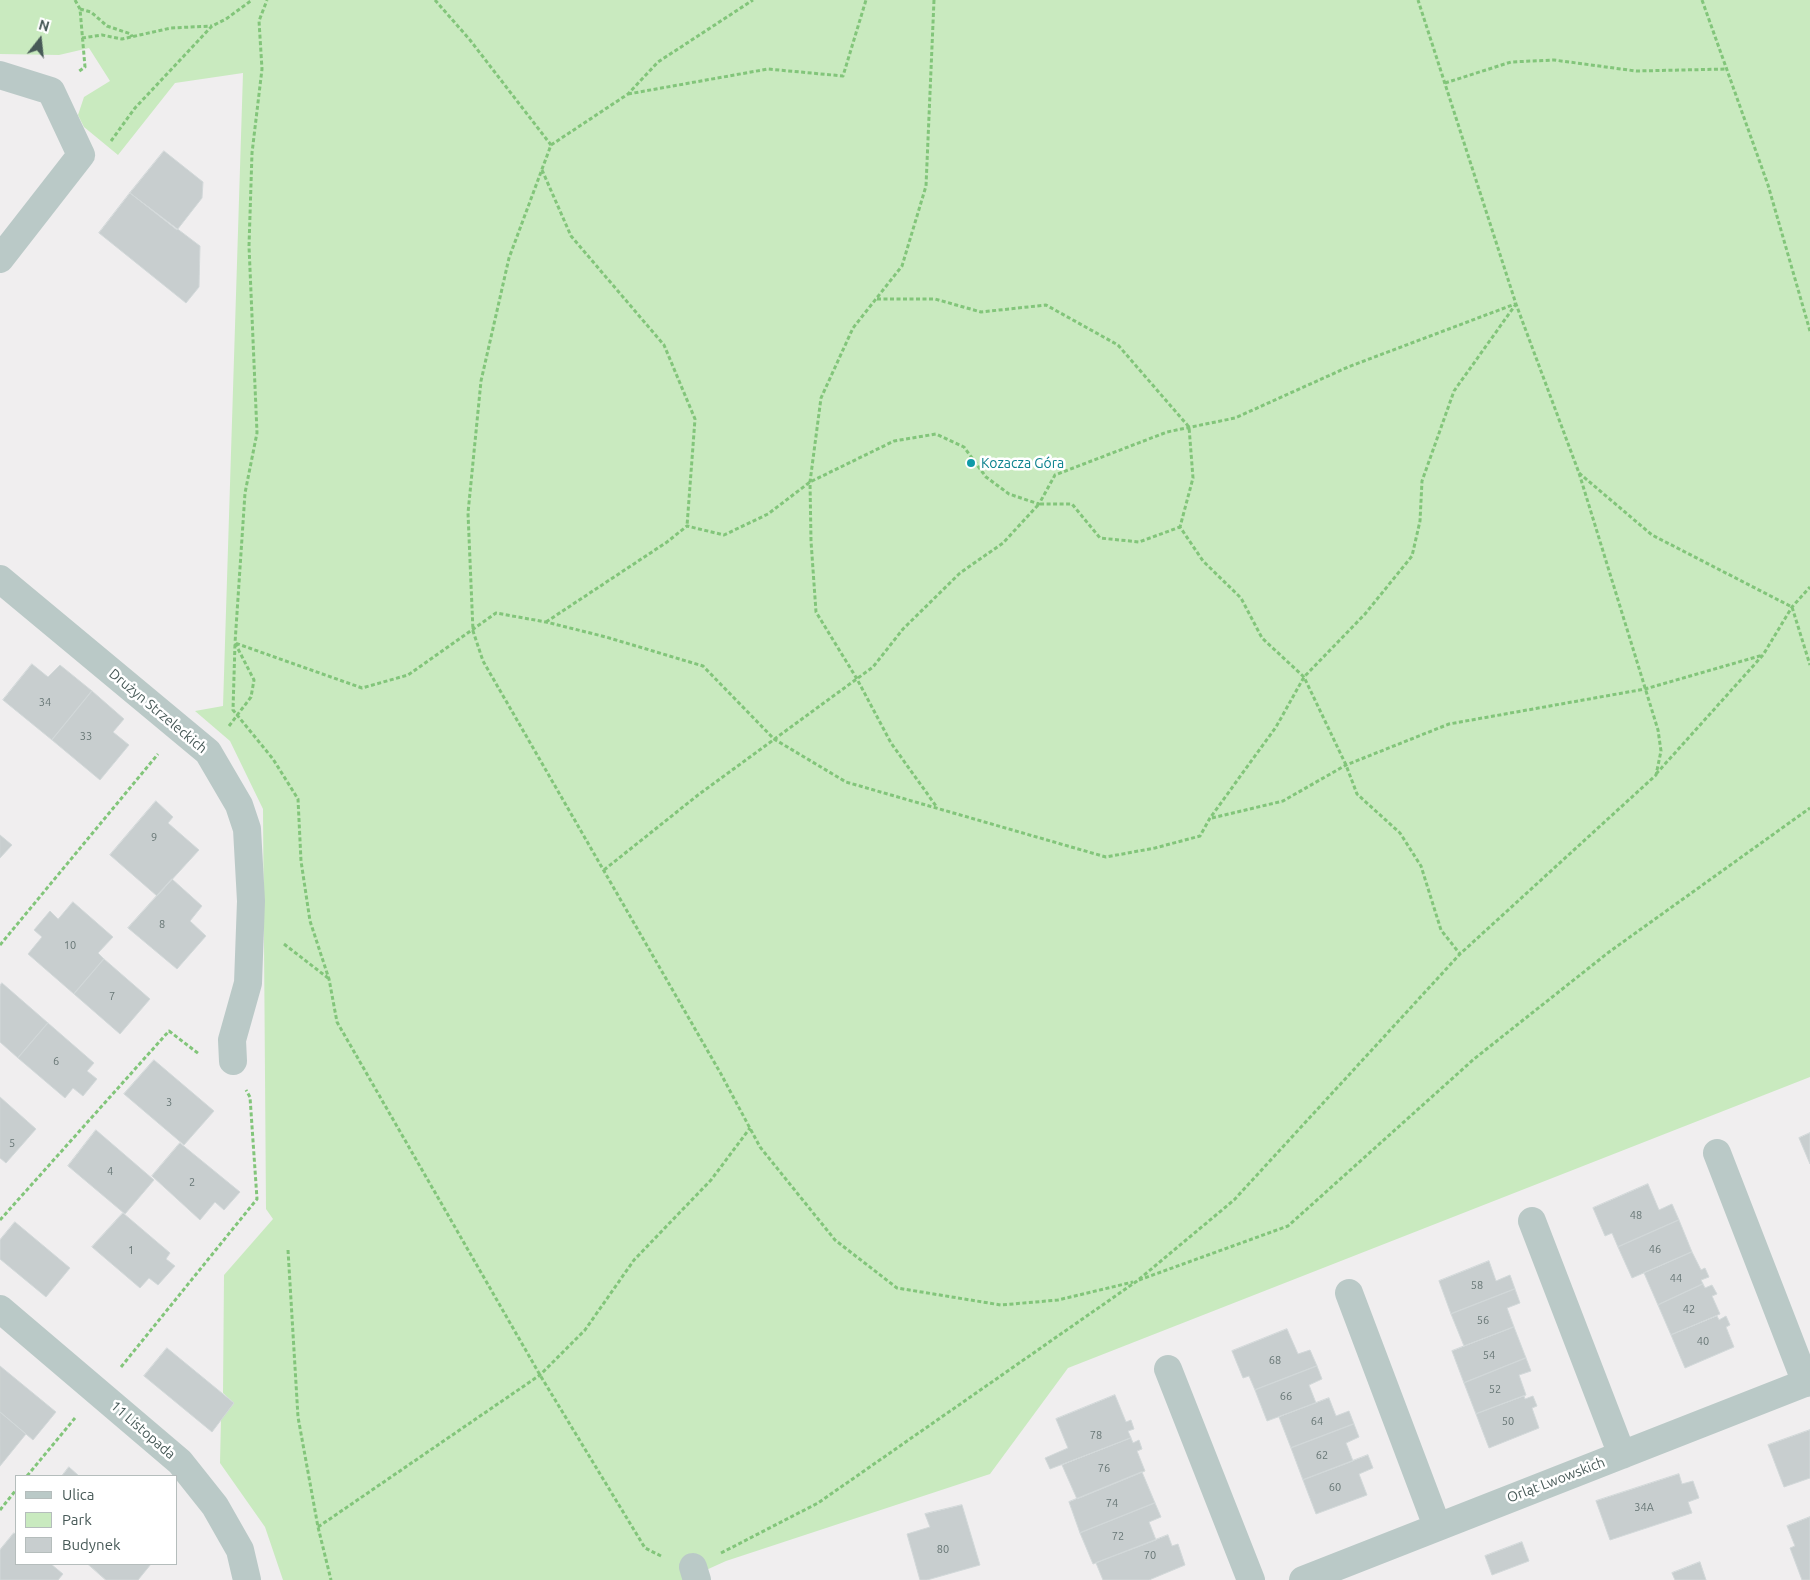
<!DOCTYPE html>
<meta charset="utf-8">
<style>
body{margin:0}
#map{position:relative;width:1810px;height:1580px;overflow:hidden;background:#f0eeef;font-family:Ubuntu,sans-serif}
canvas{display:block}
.legend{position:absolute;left:15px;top:1475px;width:162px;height:90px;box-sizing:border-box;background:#fff;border:1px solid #b5bdbc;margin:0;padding:6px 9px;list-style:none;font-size:15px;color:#475957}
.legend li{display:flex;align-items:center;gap:10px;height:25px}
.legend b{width:25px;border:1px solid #b5bdbc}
.north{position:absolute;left:15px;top:15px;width:50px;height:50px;-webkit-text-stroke:4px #fff;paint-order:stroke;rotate:16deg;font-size:14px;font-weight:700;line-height:20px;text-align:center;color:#475957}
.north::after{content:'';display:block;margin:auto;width:18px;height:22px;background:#475957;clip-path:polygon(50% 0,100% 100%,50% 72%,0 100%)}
</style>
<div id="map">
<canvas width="1810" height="1580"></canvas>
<ul class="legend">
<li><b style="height:6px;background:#bac9c7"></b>Ulica</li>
<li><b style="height:14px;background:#c9eabf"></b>Park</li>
<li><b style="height:14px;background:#c8cecf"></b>Budynek</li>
</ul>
<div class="north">N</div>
</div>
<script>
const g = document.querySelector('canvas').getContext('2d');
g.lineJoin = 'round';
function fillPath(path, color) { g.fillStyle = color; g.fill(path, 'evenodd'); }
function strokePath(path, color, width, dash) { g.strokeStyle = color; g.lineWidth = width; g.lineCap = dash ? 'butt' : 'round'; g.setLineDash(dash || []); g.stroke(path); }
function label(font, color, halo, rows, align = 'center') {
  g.font = font + ' Ubuntu,sans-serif'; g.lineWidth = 5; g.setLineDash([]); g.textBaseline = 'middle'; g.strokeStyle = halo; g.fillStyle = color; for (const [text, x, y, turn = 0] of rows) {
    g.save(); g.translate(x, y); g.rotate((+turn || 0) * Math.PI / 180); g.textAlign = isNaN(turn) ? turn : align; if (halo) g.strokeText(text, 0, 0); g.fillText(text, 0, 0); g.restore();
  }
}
fillPath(new Path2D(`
 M0,0H1810V1077L1068,1368L990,1474L726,1561L684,1580H283L265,1527L220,1463L221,1419L234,1403L223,1393L224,1275L273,1219L266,1209L263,809L230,741L195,711L223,706L243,73L175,83L118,155L84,127L78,115L84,97L110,81L89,48L59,55L0,54Z`), '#c9eabf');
const building = new Path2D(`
 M164,151L203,182L202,198L177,230L130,193Z
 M130,193L200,246L199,287L186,303L99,233Z
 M32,664L48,677L60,665L92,691L52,740L3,700Z
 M92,691L124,719L113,732L129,745L100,780L52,740Z
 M156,801L173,817L168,823L199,850L157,896L110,855Z
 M0,835L12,845L0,858Z
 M172,879L202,906L190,921L206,936L177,969L128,928Z
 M73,902L113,937L98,953L104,959L74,994L28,954L42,937L34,930L50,911L58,919Z
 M104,959L150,999L120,1034L74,994Z
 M2,983L48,1023L18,1058L0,1042V986Z
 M48,1023L94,1063L87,1071L97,1079L83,1096L73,1088L65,1098L18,1058Z
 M154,1060L214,1111L184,1145L124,1094Z
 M0,1097L36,1129L6,1163L0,1158Z
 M96,1130L154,1180L125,1214L68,1166Z
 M1810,1133V1164L1799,1138Z
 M180,1143L240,1192L224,1210L215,1202L200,1220L152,1176Z
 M1648,1184L1659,1210L1672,1204L1679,1220L1618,1247L1612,1233L1605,1236L1593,1208Z
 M123,1213L170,1253L166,1259L175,1266L158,1285L149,1278L140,1288L92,1247Z
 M1679,1220L1692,1252L1632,1278L1618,1247Z
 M15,1222L70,1268L46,1297L0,1259V1240Z
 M1692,1252L1701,1270L1705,1268L1709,1277L1701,1280L1703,1284L1658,1305L1644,1273Z
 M1489,1261L1496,1281L1510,1275L1515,1289L1451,1314L1439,1281Z
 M1703,1284L1705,1288L1712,1285L1717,1294L1712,1296L1720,1314L1671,1335L1658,1305Z
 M1515,1289L1520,1303L1507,1308L1514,1327L1464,1346L1451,1314Z
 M1717,1316L1719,1320L1726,1316L1730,1325L1726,1327L1734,1347L1685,1368L1671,1335Z
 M1514,1327L1526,1358L1464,1383L1452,1351Z
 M1287,1329L1298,1354L1310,1350L1317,1366L1255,1390L1249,1376L1243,1378L1232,1351Z
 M167,1348L234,1403L212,1432L144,1376Z
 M1526,1358L1531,1371L1519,1375L1526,1395L1476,1414L1464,1383Z
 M0,1366L56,1412L33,1440L0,1412Z
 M1317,1366L1322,1379L1309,1385L1316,1403L1267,1421L1255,1390Z
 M1115,1395L1126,1422L1131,1420L1134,1429L1128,1431L1131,1438L1050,1469L1045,1458L1068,1448L1056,1419Z
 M1524,1396L1525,1399L1533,1396L1537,1406L1532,1408L1539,1428L1489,1448L1476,1414Z
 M1329,1398L1336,1416L1349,1411L1354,1424L1291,1448L1279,1417Z
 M0,1412L26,1434L0,1466Z
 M1354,1424L1359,1437L1346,1443L1353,1461L1303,1480L1291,1448Z
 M1810,1430V1478L1784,1487L1768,1445Z
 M1131,1438L1133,1443L1139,1440L1142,1449L1137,1451L1145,1471L1077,1499L1062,1465Z
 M1368,1455L1373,1468L1359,1474L1367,1495L1316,1514L1303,1480Z
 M69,1467L79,1476H62Z
 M1142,1472L1155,1503L1080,1533L1069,1502Z
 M1679,1474L1682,1484L1693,1481L1699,1498L1688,1502L1692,1513L1610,1540L1596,1501Z
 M1155,1503L1161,1517L1149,1522L1156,1540L1093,1564L1080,1533Z
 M962,1505L980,1565L927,1580H920L907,1534L930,1527L925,1514Z
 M1810,1517V1580H1802L1790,1548L1795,1546L1787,1526Z
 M14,1533L16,1535V1564H51L63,1574L58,1580H0V1550Z
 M1168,1535L1172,1546L1178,1544L1185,1565L1149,1580H1103L1096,1563Z
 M1522,1542L1529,1561L1492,1575L1485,1556Z
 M1700,1562L1706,1580H1675L1672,1573Z
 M88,1564H151L138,1580H106Z`);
fillPath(building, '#c8cecf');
strokePath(building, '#d2d8d9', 1);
strokePath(new Path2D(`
 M75,0L80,9L85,67L78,72
 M435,0L470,40L551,145L509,258L481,381L468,513L473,631L483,661L721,1074L760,1147L835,1240L897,1288L1001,1305L1058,1300L1133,1282
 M934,0L926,186L902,266L853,328L821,398L810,482L811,541L816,612L857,679L891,743L936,806
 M1702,0L1768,185L1810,331
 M80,9L91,12L107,26L131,34L132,37
 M82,38L102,35L122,39L171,28L212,26
 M1445,83L1511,62L1554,60L1636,71L1728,69
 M628,94L768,69L843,76L866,0
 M111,141L135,108L212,26L226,19L252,0
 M551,145L628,94L658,62L753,0
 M542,170L571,236L664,345L695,419L687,526
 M877,299H935L981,312L1046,305L1118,345L1189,427L1193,478L1180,527L1203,561L1241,598L1262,638L1304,677L1346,765L1357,794L1400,833L1421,866L1441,930L1460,954
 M1579,473L1652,535L1792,607L1810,665
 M546,622L667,542L687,526L724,535L768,514L810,482L894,441L936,434L964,447L986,477L1009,494L1039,504L1055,475L1167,432L1235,418L1348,367L1515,304
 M229,726L251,697L254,680L235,643L245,493L257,433L249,246L252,153L262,69L259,21L267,0
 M1656,774L1763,655L1792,607L1810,587
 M1212,818L1283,801L1346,765L1449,724L1645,689L1763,655
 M604,870L698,795L873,667L903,629L960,573L1003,543L1039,504H1072L1100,538L1139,542L1180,527
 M284,944L328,978
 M0,945L158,754
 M0,1220L169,1031L199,1054
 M288,1250L298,1417L318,1527L331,1580
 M1139,1280L1288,1226L1474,1059L1609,952L1810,808
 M121,1367L257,1199L250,1097L246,1090
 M27,1476L75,1418
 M0,1510L16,1490
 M318,1527L540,1375L585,1330L634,1260L711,1180L750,1128
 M721,1553L818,1503L1137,1281L1234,1200L1460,954L1656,775L1661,751L1658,730L1579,473L1516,304L1418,0
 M661,1556L645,1548L540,1375L337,1022L329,979L310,921L301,861L298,799L273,759L233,710L235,643L362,688L408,675L496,613L546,622L606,637L703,666L774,739L846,782L1106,857L1155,848L1200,836L1210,818L1276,727L1304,677L1365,614L1412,556L1420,521L1422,481L1454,391L1516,304`), '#82c57a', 3, [4, 2.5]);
strokePath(new Path2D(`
 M0,75L51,91L81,155L0,259
 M0,579L208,752L239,805L247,829L251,901L248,983L232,1040L233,1061
 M1717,1153L1806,1383
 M1532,1221L1622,1455
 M1349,1293L1437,1526
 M0,1309L180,1462L215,1506L240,1550L247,1580
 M1168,1369L1251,1580
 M693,1567L697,1580
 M1303,1580L1810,1381`), '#bac9c7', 28);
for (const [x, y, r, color] of [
 [971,463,5,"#0f9aa8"]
]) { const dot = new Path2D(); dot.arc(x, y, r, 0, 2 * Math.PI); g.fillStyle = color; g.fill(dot); strokePath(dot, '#fff', 2); }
label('11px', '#677675', null, [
 ["34",45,702],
 ["33",86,736],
 ["9",154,837],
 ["8",162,924],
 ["10",70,945],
 ["7",112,996],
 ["6",56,1061],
 ["3",169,1102],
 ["5",12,1143],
 ["4",110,1171],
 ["2",192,1182],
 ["48",1636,1215],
 ["46",1655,1249],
 ["1",131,1250],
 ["44",1676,1278],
 ["58",1477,1285],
 ["42",1689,1309],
 ["56",1483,1320],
 ["40",1703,1341],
 ["54",1489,1355],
 ["68",1275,1360],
 ["52",1495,1389],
 ["66",1286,1396],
 ["64",1317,1421],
 ["50",1508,1421],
 ["78",1096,1435],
 ["62",1322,1455],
 ["76",1104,1468],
 ["60",1335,1487],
 ["74",1112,1503],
 ["34A",1644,1507],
 ["72",1118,1536],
 ["80",943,1549],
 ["70",1150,1555]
]);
label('14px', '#0d838f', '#fff', [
 ["Kozacza Góra",981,463]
], 'left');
label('14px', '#475957', '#fff', [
 ["Drużyn Strzeleckich",158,711,40],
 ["11 Listopada",143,1430,41],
 ["Orląt Lwowskich",1556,1480,-21]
]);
</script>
